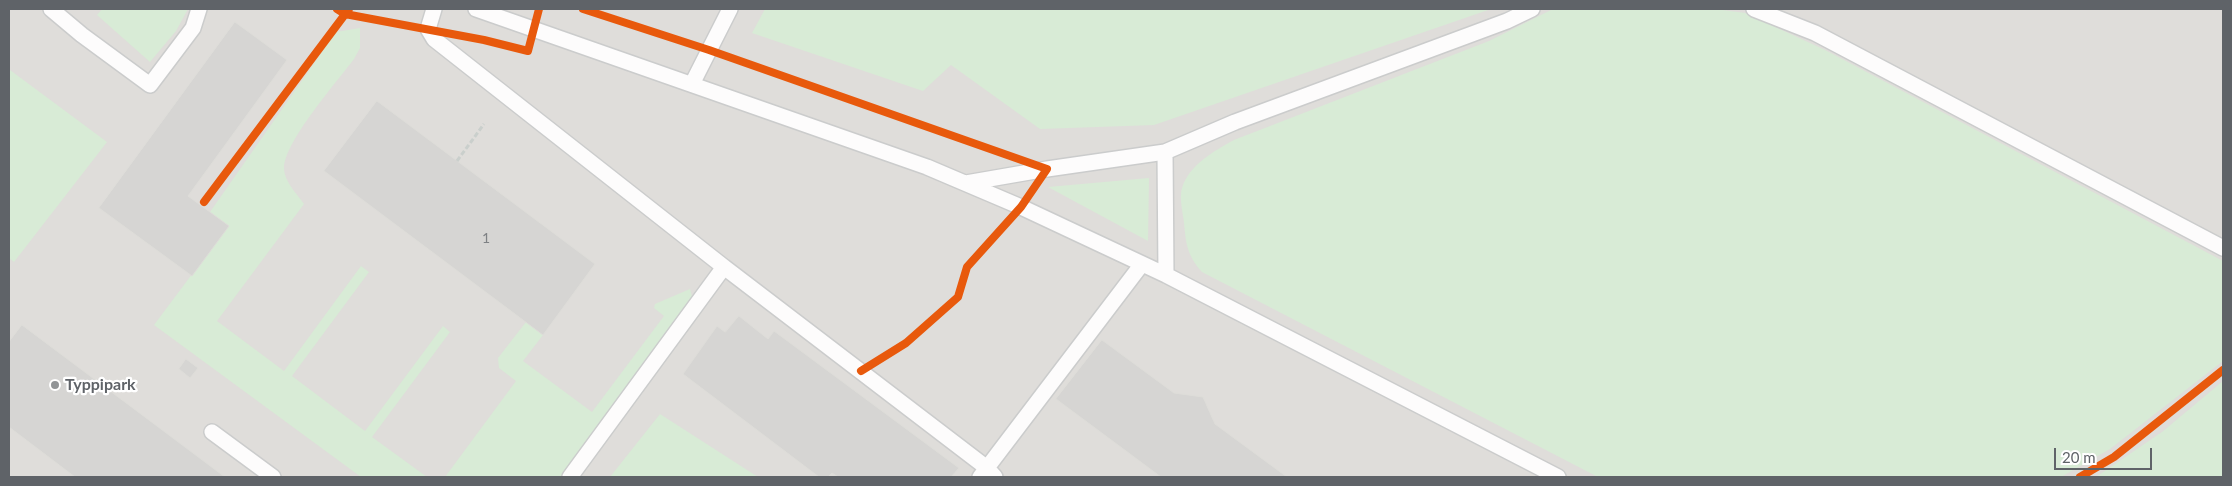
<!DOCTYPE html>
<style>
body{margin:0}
#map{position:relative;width:2232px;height:486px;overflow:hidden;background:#efeeea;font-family:Lato,sans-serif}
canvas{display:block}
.frame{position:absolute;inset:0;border:10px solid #5f6368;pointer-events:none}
.scale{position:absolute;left:2054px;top:448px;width:98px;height:22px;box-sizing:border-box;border:2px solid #5f6368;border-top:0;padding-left:6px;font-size:15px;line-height:18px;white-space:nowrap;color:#5f6368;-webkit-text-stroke:4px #fff;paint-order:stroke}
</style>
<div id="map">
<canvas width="2232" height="486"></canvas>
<div class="frame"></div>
<div class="scale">20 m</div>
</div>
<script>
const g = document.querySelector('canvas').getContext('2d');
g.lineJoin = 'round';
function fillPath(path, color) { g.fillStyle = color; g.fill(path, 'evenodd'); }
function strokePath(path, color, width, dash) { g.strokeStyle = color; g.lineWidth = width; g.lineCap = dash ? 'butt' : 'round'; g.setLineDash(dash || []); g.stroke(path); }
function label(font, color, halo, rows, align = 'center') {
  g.font = font + ' Lato,sans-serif'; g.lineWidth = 4.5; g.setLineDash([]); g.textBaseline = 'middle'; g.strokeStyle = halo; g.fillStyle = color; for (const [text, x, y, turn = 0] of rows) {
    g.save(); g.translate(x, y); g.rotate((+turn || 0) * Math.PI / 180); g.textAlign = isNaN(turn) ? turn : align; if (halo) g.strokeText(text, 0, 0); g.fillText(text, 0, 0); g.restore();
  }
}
fillPath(new Path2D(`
 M9,9H2223V477H9Z`), '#dfddda');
fillPath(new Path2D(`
 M102,9H188L176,31L150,62L97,15Z
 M765,9H1491L1154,125L1040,129L951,65L923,91L752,33Z
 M1553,9H1715L1745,13L1825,50L2223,261V361L2110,449L2061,477H1598L1202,272C1187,255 1186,244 1184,223C1183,213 1179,198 1182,188C1189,165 1214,151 1234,140L1489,41Z
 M360,28V48L354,59C336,83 285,141 284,168C284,181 297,194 304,204L217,321L284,371L361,266L369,272L292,376L365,431L443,326L450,332L372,437L427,477H361L154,325L228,226L210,212L336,32Z
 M9,63L10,70L107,142L14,262L9,258Z
 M1149,178L1148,241L1048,187Z
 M690,289L693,300L565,477H445L516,381L499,368L498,358L526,322L543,335L523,361L592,412L664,316L654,308L655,304Z
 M2223,381V477H2096L2162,432Z
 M660,414L758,477H610Z`), '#d8ebd6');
const building = new Path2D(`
 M235,22L287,60L188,196L229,226L192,276L99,208Z
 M377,101L595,264L543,335L324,171Z
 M739,316L768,339L774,331L959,468L951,477H838L832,473L828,477H819L683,374L717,326L725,332Z
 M22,325L225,477H75L9,427V342Z
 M1102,340L1174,393L1203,397L1215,424L1287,477H1161L1056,399Z
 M186,359L198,368L190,378L179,369Z`);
fillPath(building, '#d6d5d3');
strokePath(building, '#deddd9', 1);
const lane = new Path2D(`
 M51,9L82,35L150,85L193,28L199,9
 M434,9L428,29L434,39L724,267L570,477
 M476,9L927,167L1021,207L1166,275L1558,477
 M1754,9L1815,33L2223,248
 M692,84L730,9
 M1165,152L1166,275
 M966,183L1047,169L1165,152L1235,122L1507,21L1532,9
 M724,267L987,468L995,477
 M212,432L273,477
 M980,477L1142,264`);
strokePath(lane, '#cbcccc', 18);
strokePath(new Path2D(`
 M457,161L484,124`), '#cacfcc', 3, [5, 2.5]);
strokePath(lane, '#fdfcfc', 15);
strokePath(new Path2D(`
 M337,9L345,14L484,40L528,51L539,9
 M583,9L709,50L1047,169L1021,207L967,267L958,297L906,343L861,371
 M204,202L349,9
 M2080,477L2114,457L2223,370`), '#e8590c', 8);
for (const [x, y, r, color] of [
 [55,385,5,"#919496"]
]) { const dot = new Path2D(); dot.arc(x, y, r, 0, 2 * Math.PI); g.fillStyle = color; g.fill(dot); strokePath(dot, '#fff', 2); }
label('14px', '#7e8184', null, [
 ["1",486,238]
]);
label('bold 16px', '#5f6368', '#fff', [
 ["Typpipark",65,385]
], 'left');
</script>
